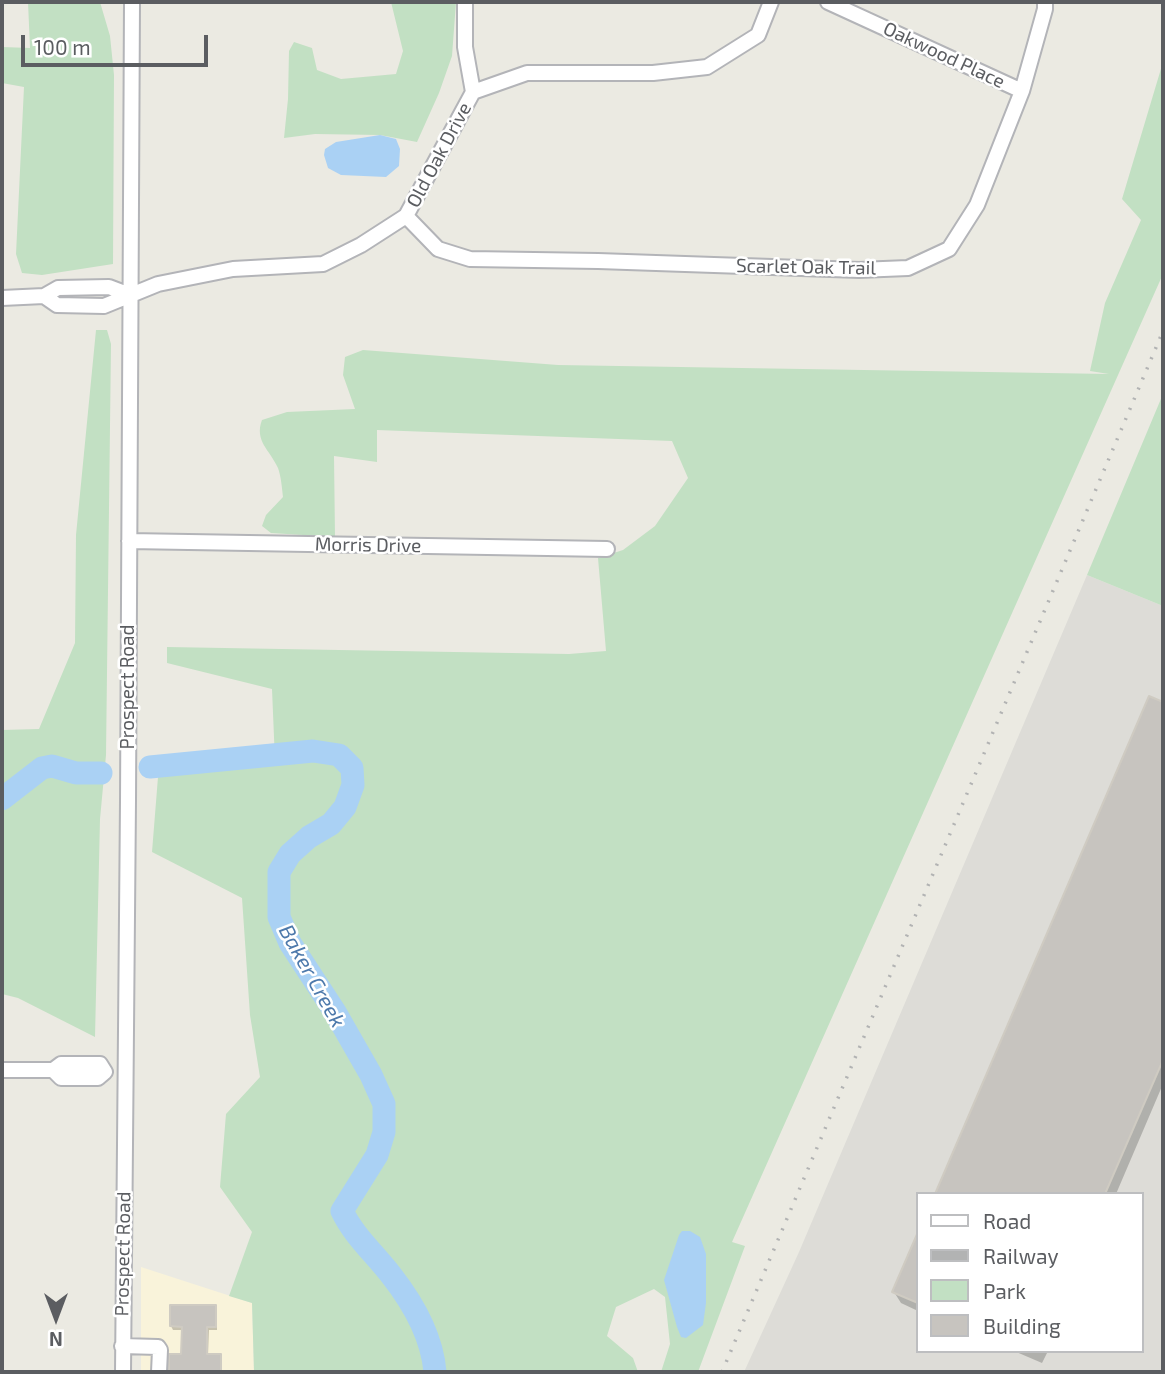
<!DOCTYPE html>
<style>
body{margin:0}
#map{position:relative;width:1165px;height:1374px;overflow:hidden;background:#ebeae2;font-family:"Exo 2",sans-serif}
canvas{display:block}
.frame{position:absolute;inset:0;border:4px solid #5b5d61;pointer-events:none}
.legend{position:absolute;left:916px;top:1192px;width:228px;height:161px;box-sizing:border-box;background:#fff;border:2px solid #bdbec0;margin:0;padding:9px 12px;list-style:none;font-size:21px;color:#5b5d61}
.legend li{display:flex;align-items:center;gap:14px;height:35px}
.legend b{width:35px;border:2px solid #bdbec0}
.north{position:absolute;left:21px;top:1283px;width:70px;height:70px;-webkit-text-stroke:5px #fff;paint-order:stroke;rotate:180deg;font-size:19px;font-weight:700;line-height:28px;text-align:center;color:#5b5d61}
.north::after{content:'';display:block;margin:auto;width:24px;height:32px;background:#5b5d61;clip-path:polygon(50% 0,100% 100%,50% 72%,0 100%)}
.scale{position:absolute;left:21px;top:35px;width:187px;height:32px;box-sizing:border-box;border:4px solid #5b5d61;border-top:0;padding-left:9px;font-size:21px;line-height:24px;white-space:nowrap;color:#5b5d61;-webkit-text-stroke:5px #fff;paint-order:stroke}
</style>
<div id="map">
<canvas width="1165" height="1374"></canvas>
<div class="frame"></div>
<ul class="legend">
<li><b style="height:9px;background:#fff"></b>Road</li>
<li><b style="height:9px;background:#b2b3b3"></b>Railway</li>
<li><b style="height:19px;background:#c2e0c3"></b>Park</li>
<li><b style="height:19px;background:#c7c4bf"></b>Building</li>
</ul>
<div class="north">N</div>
<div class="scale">100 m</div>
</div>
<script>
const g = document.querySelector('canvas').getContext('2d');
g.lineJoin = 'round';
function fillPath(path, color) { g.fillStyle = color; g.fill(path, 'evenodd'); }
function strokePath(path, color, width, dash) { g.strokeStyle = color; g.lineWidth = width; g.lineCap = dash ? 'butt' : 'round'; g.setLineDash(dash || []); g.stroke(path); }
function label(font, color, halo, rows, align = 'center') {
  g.font = font + ' "Exo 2",sans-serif'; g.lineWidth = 5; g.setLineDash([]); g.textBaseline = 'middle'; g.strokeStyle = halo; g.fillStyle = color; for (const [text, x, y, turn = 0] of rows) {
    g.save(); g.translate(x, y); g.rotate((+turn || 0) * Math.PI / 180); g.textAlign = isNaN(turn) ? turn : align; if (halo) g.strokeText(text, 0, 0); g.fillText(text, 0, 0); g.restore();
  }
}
fillPath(new Path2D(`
 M141,1267L252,1303L254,1372H141Z`), '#f9f3da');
fillPath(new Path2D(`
 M1087,575L1163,606V1372H744L799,1252ZM918,1194H1142V1351H918Z`), '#dddcd7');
fillPath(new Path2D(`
 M28,2H100L110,36L114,75L113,264L42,275L22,273L16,254L24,87L2,83V47L30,48Z
 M391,2H456L452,56L439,93L417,142L380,135L315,134L284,138L288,99L289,51L294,42L312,48L317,70L341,79L396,74L403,51Z
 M1163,62V274L732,1242L745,1246L698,1372H661L670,1344L665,1297L654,1289L616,1307L607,1336L633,1358L638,1372H254L252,1303L229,1296L252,1232L220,1187L226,1114L260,1077L250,1015L242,898L152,852L158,777L275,761L272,689L167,663V647L569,654L606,651L598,558L623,550L655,526L688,478L672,441L377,430V462L334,456L335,537L271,533L262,526L266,515L283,497C282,488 281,476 278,468C270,450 254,441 262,420L287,412L355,409L343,375L345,357L363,350L558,365L1109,374L1090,371L1105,303L1141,220L1122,199Z
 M96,330H107L111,344L106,755L100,819L95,1037L18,998L2,994V730L39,729L75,643L76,535Z
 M1163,394V606L1087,575Z`), '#c2e0c3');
fillPath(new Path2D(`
 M380,135L396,139L400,149L399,166L386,177L341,175L328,168L324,155L325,149L336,142Z
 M682,1231H690L700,1237L706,1254V1303L703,1325L686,1338L681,1337L677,1327L664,1280L679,1235Z`), '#aad1f4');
fillPath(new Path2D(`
 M1150,698L1163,704V1084L1116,1194H937Z
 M918,1237V1311L901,1303L894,1292Z
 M215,1307L217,1310V1330H209L208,1356H220L222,1360V1372H170L171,1356H183V1330H173L171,1326Z
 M1014,1351H1048L1042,1363Z`), '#0003');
strokePath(new Path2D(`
 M150,767L313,751L339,755L352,768L353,785L345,807L331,824L309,837L290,854L279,872V917L290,943L335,1012L371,1075L384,1104V1132L377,1155L342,1211C354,1236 374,1253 391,1275C413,1303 432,1336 435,1372
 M2,799L42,768L52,766L76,773H101`), '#aad1f4', 23);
const building = new Path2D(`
 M1149,696L1163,702V1060L1105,1194H935Z
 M918,1232V1303L892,1292Z
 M170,1305H216V1327H207V1354H221V1372H169V1354H181L182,1327L170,1326Z`);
fillPath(building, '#c7c4bf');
strokePath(building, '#cfcbc2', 2);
const minor = new Path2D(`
 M465,2V47L473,92
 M828,2L1022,91
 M406,216L438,249L470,259L598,261L859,270L908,268L949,249L977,205L1022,91L1045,9V2
 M44,296L57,305L104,306L158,284L233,269L323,264L361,245L406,216L473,92L527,73H653L707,67L758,35L771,2
 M2,298L44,296L58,288L109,287L130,295
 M129,541L607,549
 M61,1064H100L105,1072L98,1078H61L53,1070Z
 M2,1070H53
 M122,1346L158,1347L160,1350L159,1372
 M123,1372L128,801L132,2`);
strokePath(minor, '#b3b4b8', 18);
strokePath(minor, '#fff', 14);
strokePath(new Path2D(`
 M722,1372L1163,331`), '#b2b3b3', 3.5, [2, 9]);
label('19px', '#5b5d61', '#fff', [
 ["Oakwood Place",944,55,25],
 ["Old Oak Drive",439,155,-62],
 ["Scarlet Oak Trail",806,267,1],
 ["Morris Drive",368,545,1],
 ["Prospect Road",128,687,-90],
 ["Prospect Road",123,1254,-89]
]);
label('italic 21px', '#4d79ab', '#fff', [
 ["Baker Creek",312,976,61]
]);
</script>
